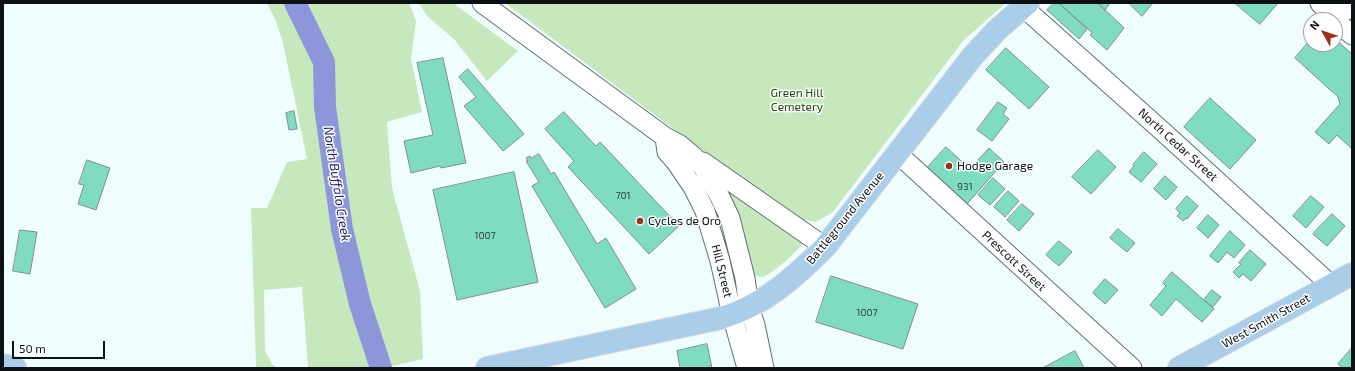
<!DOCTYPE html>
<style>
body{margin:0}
#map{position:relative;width:1355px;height:371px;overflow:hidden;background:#effdff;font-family:"Exo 2",sans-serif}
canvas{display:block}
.frame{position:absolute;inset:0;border:4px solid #0b1112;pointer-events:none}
.north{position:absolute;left:1303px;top:12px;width:40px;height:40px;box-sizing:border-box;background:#fff;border:1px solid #9da0a0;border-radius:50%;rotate:309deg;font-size:11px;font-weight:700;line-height:16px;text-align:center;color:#0b1112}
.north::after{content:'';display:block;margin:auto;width:14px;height:18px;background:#9a311a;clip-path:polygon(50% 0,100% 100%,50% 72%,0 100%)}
.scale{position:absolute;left:12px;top:341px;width:93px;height:18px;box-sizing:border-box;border:2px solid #0b1112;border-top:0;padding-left:5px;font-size:12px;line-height:14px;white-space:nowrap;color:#0b1112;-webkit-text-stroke:3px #fff;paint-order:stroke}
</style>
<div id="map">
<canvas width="1355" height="371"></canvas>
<div class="frame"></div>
<div class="north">N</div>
<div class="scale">50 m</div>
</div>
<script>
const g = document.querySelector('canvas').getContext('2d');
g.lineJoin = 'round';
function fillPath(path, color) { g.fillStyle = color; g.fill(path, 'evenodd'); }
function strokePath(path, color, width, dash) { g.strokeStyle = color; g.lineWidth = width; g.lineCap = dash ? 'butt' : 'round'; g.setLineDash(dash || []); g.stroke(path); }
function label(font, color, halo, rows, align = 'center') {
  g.font = font + ' "Exo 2",sans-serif'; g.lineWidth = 3; g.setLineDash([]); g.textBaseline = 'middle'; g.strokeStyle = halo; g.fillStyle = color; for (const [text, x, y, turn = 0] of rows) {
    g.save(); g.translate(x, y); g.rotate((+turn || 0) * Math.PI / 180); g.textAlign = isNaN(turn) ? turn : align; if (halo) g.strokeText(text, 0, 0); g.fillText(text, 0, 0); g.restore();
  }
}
fillPath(new Path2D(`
 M267,3H409L416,21L411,59L422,112L387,122L392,188L420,291L423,359L384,368H308L302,287L264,290L265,351L272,364L277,368H256L251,208H267L287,162L307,159L283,43L276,21Z
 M419,3H453L518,51L487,81L454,39L427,16Z
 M505,3H1006L963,41L832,213L815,222L798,219L700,149Z
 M720,180L802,241V245C793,254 776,271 765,276C761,278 757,276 753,274L739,216Z`), '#c7e8bd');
strokePath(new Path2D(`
 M295,3L324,62L325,107L342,229L360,304L381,368`), '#8d96d9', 22);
const building = new Path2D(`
 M1054,3H1059L1087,29L1079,39L1047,10Z
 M1059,3H1098L1124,28L1107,50L1090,35L1092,33Z
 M1098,3H1110L1105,10Z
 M1129,3H1153L1142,16Z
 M1235,3H1278L1260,24Z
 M1311,39V44H1335V39L1352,54V149L1337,135L1329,144L1315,132L1340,104L1338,97L1295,58Z
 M1006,48L1049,87L1029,109L986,70Z
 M443,58L466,163L441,168L440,166L411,173L404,141L433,135L417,63Z
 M468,69L524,134L503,151L464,106L476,97L459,77Z
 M1210,98L1256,140L1230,169L1184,127Z
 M998,102L1007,108L1003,114L1009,119L992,141L977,130Z
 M294,111L297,129L289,130L286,113Z
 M564,112L596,146L600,142L679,226L649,254L568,167L574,161L545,129Z
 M946,147L970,169L989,148L1004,162L967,204L927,168Z
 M1098,150L1116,167L1091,194L1072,177Z
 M1144,152L1157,164L1141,182L1129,172L1134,166L1133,165Z
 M539,154L551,174L554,172L597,244L606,238L636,289L605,308L532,186L539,182L526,161H528L526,158L530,156L531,158Z
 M87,160L110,168L96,210L78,204L84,185L79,184Z
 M514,172L538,282L457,300L433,190Z
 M1165,176L1177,187L1166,200L1154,189Z
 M993,178L1005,189L990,205L978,195Z
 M1008,191L1019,201L1005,217L994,207Z
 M1187,196L1198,206L1187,219L1186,218L1183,221L1177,216L1180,213L1176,209Z
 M1311,196L1324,207L1306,228L1293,216Z
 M1022,204L1034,214L1019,231L1007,220Z
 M1332,214L1345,226L1327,246L1313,234Z
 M1208,215L1219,225L1208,238L1197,228Z
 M1118,229L1135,243L1127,252L1110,238Z
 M20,230L37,232L30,274L13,271Z
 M1230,231L1245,245L1234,258L1227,252L1218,263L1210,256Z
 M1059,241L1072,252L1059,266L1046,255Z
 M1250,250L1266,264L1251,281L1243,274L1239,278L1233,272L1241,264L1239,263Z
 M1172,272L1214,309L1202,322L1176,299L1162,316L1150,305L1166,286L1163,283Z
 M831,276L918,304L903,349L816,322Z
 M1105,279L1118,290L1105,304L1093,293Z
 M1212,290L1221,297L1213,307L1204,300Z
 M707,344L712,368H680L677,351Z
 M1352,348V368H1343L1338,364Z
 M1075,351L1084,368H1043Z`);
fillPath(building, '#7fdcc1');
strokePath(building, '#81908b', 1);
const minor = new Path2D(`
 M482,3L665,137L680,145L692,155L703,167L719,195L730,218L745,278L749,308L755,325L764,368
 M1320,3L1334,19L1352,35
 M1023,7L1160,129L1331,285
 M1326,9L1346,10L1352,8
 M665,137L667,152L676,162L693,187L705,211L720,261L732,315L747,368
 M897,153L1132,368
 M703,162L825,247`);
const major = new Path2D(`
 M3,365L15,368
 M487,368L721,318C763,306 795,277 825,247L972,57L997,30L1028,3
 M1179,368L1352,274`);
strokePath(minor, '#617073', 21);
strokePath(major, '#d8d9d9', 24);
strokePath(minor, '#fff', 19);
strokePath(major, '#aaceea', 22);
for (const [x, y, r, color] of [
 [949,166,4,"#9a311a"],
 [640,221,4,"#9a311a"]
]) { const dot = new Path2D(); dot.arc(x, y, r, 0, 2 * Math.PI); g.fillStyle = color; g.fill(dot); strokePath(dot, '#fff', 1.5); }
label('10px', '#28443e', null, [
 ["931",965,187],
 ["701",623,196],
 ["1007",485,236],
 ["1007",867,313]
]);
label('12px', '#1c4809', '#fff', [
 ["Green Hill",797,93],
 ["Cemetery",797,107]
]);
label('12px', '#0b1112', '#fff', [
 ["North Cedar Street",1178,145,42],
 ["Battleground Avenue",845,218,-51],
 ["Prescott Street",1014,261,43],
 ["Hill Street",722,271,76],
 ["West Smith Street",1266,321,-29]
]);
label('12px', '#0b1112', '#fff', [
 ["Hodge Garage",957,166],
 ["Cycles de Oro",648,221]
], 'left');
label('italic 13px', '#24206d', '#fff', [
 ["North Buffalo Creek",337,184,81]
]);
</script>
